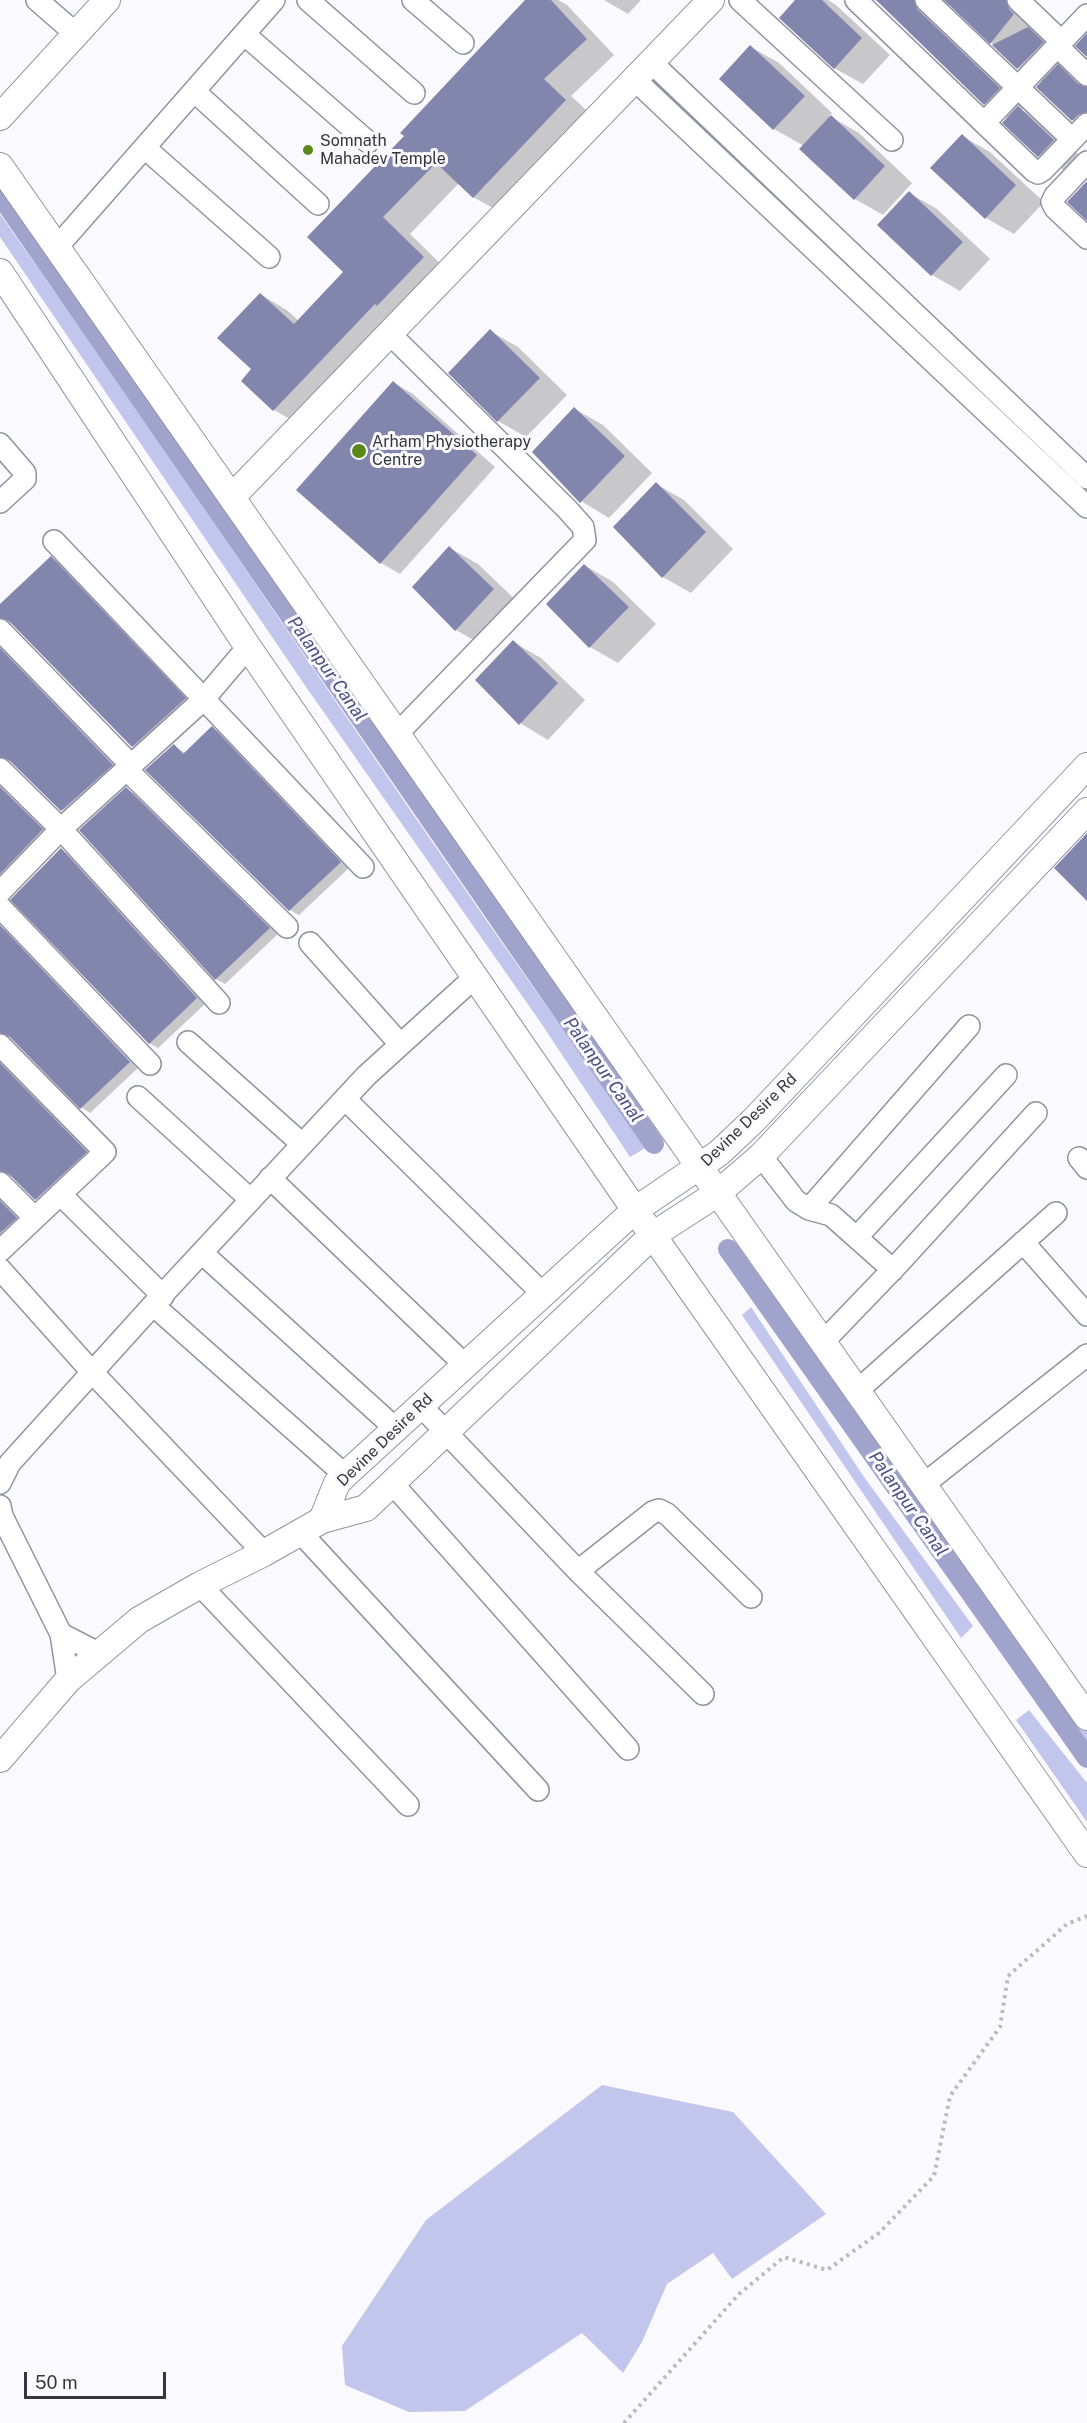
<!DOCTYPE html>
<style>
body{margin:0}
#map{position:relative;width:1087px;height:2423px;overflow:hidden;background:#fafafe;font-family:"Public Sans",sans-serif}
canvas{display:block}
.scale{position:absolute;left:24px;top:2372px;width:142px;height:27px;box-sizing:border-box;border:3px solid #35363d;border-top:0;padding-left:8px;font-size:18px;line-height:21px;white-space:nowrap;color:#35363d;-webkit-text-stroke:4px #fafafe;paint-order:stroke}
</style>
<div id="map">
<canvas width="1087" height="2423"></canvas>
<div class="scale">50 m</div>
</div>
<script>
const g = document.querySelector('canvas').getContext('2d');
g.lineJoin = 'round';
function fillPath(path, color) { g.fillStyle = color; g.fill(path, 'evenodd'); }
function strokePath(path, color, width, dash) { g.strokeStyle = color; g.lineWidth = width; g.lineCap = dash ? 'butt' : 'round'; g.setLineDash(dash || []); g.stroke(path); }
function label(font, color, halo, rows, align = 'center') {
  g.font = font + ' "Public Sans",sans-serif'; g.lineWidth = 6; g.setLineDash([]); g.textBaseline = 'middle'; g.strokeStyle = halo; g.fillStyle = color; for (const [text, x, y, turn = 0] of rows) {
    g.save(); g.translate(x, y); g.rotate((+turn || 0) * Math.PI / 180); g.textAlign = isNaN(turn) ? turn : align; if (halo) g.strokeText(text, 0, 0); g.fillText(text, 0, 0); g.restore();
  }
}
fillPath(new Path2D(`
 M0,214C218,523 425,840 647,1147L630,1157L541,1023L304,684L0,237Z
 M767,1275L1036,1656L1028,1660L837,1393L761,1280Z
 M751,1307L864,1477L973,1626L961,1638L742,1315Z
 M1056,1680L1087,1726V1748L1046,1689Z
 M1029,1710L1087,1783V1822L1016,1720Z
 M602,2085L733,2112L826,2214L732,2279L713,2253L667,2284L642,2342L623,2373L582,2333L465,2411L409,2412L345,2385L342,2346L426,2220Z`), '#c2c6ed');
fillPath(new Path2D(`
 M527,0H558L567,5L614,55L571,96L594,117L502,213L473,197L459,183L410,234L451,274L302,426L274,410L253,369L260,294L288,311L299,321L345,272L406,136L402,133Z
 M604,0H641L628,14Z
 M797,0H828L836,5L890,55L863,84L834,68Z
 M875,0H1017L1041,31L1038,35L1056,45L1071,59L1062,68L1087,83V128L1073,120L1043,82L1018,68L951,5L946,6L1027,105L1022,110L1047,124L1081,157L1067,172L1039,156L1009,118L985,104L881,4Z
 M751,47L779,63L832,113L829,116L859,133L912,183L883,215L855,199L804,146L774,129Z
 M962,136L990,152L1044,202L1014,234L986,218Z
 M909,193L937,209L990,259L960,291L932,275L879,225Z
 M490,331L518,347L567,395L526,437L498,421L450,373Z
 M394,383L413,394L495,467L400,574L381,563Z
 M575,409L603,425L652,473L609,518L581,501Z
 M656,484L684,500L733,549L691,593L663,577Z
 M450,548L478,564L522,606L484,646L456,630L414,586Z
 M51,558L60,563L194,704L142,751L133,746L14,624L7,622L0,626V606Z
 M584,565L613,582L656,624L618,663L590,647L548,604Z
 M513,642L541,658L585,700L548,740L520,723Z
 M0,646L121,770L71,815L62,810L14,763L7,761L0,765Z
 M212,728L221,733L349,868L299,915L290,910L174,746L185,753Z
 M0,785L51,835L0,888Z
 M126,789L135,794L278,934L225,984L216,979L81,830Z
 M61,850L70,855L205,1004L158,1048L149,1043Z
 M0,926L7,931L138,1068L90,1113L81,1107L12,1037H6L0,1043Z
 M0,1061L95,1157L45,1204L36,1199L14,1177L7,1175L0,1179Z
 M0,1197L25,1224L0,1249Z`), '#0003');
strokePath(new Path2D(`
 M0,195L654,1144
 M728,1249L1087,1758`), '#a0a4cd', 20);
fillPath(new Path2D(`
 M525,0H551L587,39L544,79L566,100L473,198L436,163L383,217L424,257L377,306L375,304L273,411L241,381L251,369L217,338L260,293L294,324L343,272L307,237L404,136L400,133Z
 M795,0H822L862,38L834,69L779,18Z
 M876,0H914L917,9L1000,88L984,105Z
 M944,0H1006L1009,9L1014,14L990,44Z
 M1028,27L1044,42L1017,69L992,45Z
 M1087,33V57L1075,46Z
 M750,45L805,96L773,130L719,79Z
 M1058,64L1078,84L1087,87V112L1078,115L1072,121L1036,87Z
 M1018,106L1054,140L1038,157L1002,123Z
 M831,115L885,166L854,200L799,149Z
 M962,134L1016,185L985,219L930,168Z
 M1087,181V221L1067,202Z
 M909,191L963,242L931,276L877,225Z
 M490,329L540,378L497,422L448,373Z
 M393,381L477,455L380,564L296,490Z
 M574,407L625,456L580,503L532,452Z
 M656,482L706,532L662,578L613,527Z
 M449,546L494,589L455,631L412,587Z
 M51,556L186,698L132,747L9,621L0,618V604Z
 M584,564L629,607L589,648L546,604Z
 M513,640L558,683L519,725L475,680Z
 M0,648L113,765L61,811L9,760L0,757Z
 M212,726L341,862L289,911L145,770L174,744L183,754Z
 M0,787L43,829L0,874Z
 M126,787L270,928L215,980L79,830Z
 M1087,833V901L1054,868Z
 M61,848L197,998L149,1044L10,900Z
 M0,925L130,1062L80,1109L9,1036L0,1033Z
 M0,1063L87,1152L35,1200L9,1174L0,1171Z
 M0,1201L17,1218L0,1233Z`), '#8286ad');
const minor = new Path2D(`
 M37,0L76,34
 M274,0L244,34L368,142
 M308,0L414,93
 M413,0L463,43
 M740,0L892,140
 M856,0L1034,171L1038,173L1043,170L1087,124
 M926,0L1072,139
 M1018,0L1062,42
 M1057,46L1087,75
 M651,62L1087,478
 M634,79L1087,507
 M194,91L244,34
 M985,122L1087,15
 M145,148L269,257
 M1087,162L1055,196L1052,202L1055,208L1087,238
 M57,247L194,91L318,204
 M390,334L567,509L583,527L585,540L397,734
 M0,444L25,473V479L0,502
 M54,541L363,867
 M0,630L131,765
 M0,769L61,829L219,1003
 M127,770L287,927
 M0,892L61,829L203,700L248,647
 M0,907L150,1064
 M310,943L400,1044
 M188,1042L302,1144
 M0,1045L105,1152L0,1251
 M138,1097L251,1200
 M345,1099L543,1294
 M761,1156L796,1201L809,1209L831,1215L893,1270
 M1079,1158L1087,1168
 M270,1178L465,1365
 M0,1183L35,1218
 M60,1194L163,1296
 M809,1209L969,1026
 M857,1237L1006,1075
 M1023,1242L1087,1315
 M202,1253L396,1429
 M0,1269L92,1372L264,1553
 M153,1305L345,1475
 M823,1342L899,1263L1036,1113
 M857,1391L1056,1213
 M421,1406L578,1571L703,1694
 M0,1483L10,1463L153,1305L366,1076L475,977
 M392,1483L628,1749
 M923,1485L1087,1355
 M0,1506L2,1516L61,1634L68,1680
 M301,1533L538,1790
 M578,1571L653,1512L659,1510L667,1514L751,1597
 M200,1585L408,1805
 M61,1634L100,1654`);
const tertiary = new Path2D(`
 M0,117L107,0
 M0,166L708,1179L1087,1717
 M0,272L248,647L635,1210L1087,1854
 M232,497L711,0
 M322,1520L337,1483L345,1475L635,1210L719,1153L754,1120L1087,766
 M0,1759L68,1680L139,1620L200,1585L264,1553L322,1520L366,1508L653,1235L718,1193L761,1156L1087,811`);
strokePath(minor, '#9093a4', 24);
strokePath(tertiary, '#9093a4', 28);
strokePath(new Path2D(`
 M624,2423L739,2294L784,2257L827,2270L879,2233L934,2176L950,2096L1000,2027L1008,1976L1067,1924L1087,1916`), '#b9b9be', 4, [3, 4.5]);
strokePath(minor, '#fff', 21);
strokePath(tertiary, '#fff', 26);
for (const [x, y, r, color] of [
 [308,150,6,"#5a8818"],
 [359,451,8,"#5a8818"]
]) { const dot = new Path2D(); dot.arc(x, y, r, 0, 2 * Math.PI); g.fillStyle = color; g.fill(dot); strokePath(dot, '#fafafe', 2); }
label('16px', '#35363d', '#fafafe', [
 ["Somnath",320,141],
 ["Mahadev Temple",320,159],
 ["Arham Physiotherapy",372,442],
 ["Centre",372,460]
], 'left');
label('16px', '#35363d', '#fafafe', [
 ["Devine Desire Rd",749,1120,-44],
 ["Devine Desire Rd",385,1440,-44]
]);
label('italic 18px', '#4a4d83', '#fafafe', [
 ["Palanpur Canal",327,669,55],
 ["Palanpur Canal",603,1070,55],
 ["Palanpur Canal",908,1504,55]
]);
</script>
